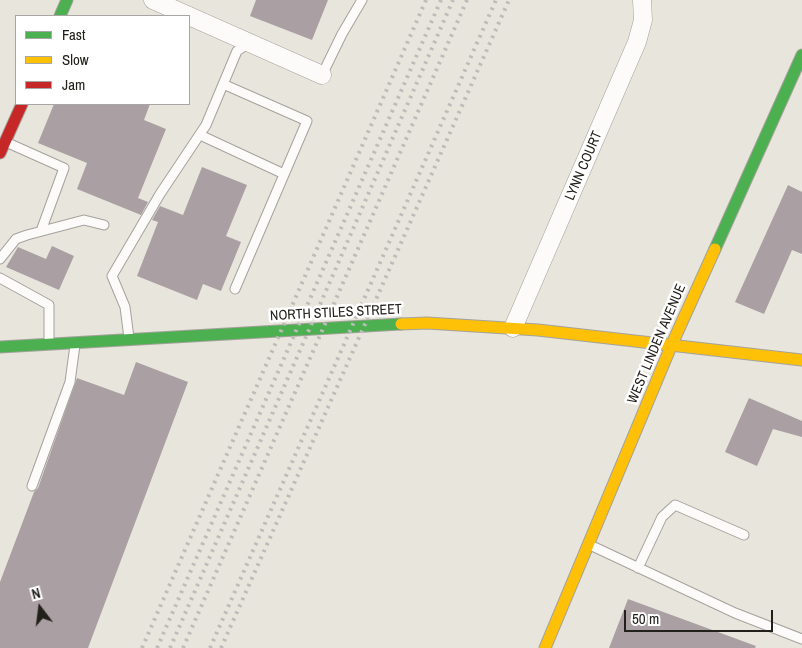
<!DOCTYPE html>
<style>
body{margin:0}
#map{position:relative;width:802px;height:648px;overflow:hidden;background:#e8e5dc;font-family:"Archivo Narrow",sans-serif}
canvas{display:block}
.legend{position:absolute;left:15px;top:15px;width:175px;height:90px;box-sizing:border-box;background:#fff;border:1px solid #a7a6a4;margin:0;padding:6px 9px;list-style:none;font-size:15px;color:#22201b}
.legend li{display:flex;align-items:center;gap:10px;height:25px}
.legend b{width:25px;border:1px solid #a7a6a4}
.north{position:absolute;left:15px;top:583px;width:50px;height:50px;-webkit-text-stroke:4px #fff;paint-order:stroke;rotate:345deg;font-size:14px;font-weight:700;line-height:20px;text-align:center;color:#22201b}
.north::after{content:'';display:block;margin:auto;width:18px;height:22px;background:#22201b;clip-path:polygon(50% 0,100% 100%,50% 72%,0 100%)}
.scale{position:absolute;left:624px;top:610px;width:149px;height:22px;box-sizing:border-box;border:2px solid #22201b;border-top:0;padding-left:6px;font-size:15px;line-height:18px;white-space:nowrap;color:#22201b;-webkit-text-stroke:4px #fff;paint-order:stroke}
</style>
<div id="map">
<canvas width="802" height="648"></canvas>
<ul class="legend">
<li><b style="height:6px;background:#4caf50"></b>Fast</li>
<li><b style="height:6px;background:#ffc107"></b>Slow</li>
<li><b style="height:6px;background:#c62828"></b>Jam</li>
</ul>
<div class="north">N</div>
<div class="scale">50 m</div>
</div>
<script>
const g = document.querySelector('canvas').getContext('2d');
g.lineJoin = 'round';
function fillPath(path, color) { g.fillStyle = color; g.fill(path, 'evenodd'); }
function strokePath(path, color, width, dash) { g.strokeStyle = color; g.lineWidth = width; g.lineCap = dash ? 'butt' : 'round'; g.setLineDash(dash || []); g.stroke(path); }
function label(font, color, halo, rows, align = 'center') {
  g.font = font + ' "Archivo Narrow",sans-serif'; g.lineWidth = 5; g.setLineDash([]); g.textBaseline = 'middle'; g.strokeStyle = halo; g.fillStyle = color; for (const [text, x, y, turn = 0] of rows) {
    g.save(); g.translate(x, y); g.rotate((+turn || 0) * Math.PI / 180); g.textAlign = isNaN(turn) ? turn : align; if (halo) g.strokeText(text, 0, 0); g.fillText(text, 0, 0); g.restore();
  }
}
fillPath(new Path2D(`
 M256,0H328L312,40L250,16Z
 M54,104H150L144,120L166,129L138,198L148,202L141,215L77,189L87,163L38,143Z
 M202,167L247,185L226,236L241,242L221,291L203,284L197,300L137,276L158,222L152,220L160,206L183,215Z
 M788,185L802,192V254L792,250L764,314L735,302Z
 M52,246L74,256L59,290L6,267L18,247L46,259Z
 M136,362L188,382L88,648H0V582L34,492L38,488L77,378L124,395Z
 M749,398L802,421V437L773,429L757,466L725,452Z
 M628,599L756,646L755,648H609Z`), '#aaa0a3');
const lane = new Path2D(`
 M322,75L342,34L362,0
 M223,84L307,121L235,289
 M200,135L284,174
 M8,143L64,168L41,231
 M0,259L16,239L27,235L84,220L104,225
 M0,278L49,305V343
 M129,338L125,307L112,276L160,194L206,125L237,51L249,43
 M32,486L70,382L75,345
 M590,545L735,613L802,639
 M638,568L662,517L675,505L744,535`);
const street = new Path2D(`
 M153,0L322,75
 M513,328L637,42L643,20L642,0`);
const fast = new Path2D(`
 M60,16L67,0
 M715,249L802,55
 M0,347L401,324`);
const slow = new Path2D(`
 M401,324L427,323L538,330L802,360
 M545,648L672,344L715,249`);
const jam = new Path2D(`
 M0,153L22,104`);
strokePath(lane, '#a4a29c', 11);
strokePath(street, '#a4a29c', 19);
strokePath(fast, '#a4a29c', 13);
strokePath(slow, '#a4a29c', 13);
strokePath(jam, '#a4a29c', 13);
strokePath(lane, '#fcfbfa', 9);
strokePath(street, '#fcfbfa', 18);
strokePath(fast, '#4caf50', 11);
strokePath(slow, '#ffc107', 11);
strokePath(jam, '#c62828', 11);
strokePath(new Path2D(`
 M142,648L426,0
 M157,648L441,0
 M170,648L453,0
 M183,648L467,0
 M210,648L496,0
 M221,648L509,0`), '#bebcba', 4, [2.5, 5]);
label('14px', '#22201b', '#fff', [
 ["LYNN COURT",584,166,-67],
 ["NORTH STILES STREET",336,313,-3],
 ["WEST LINDEN AVENUE",657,344,-67]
]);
</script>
